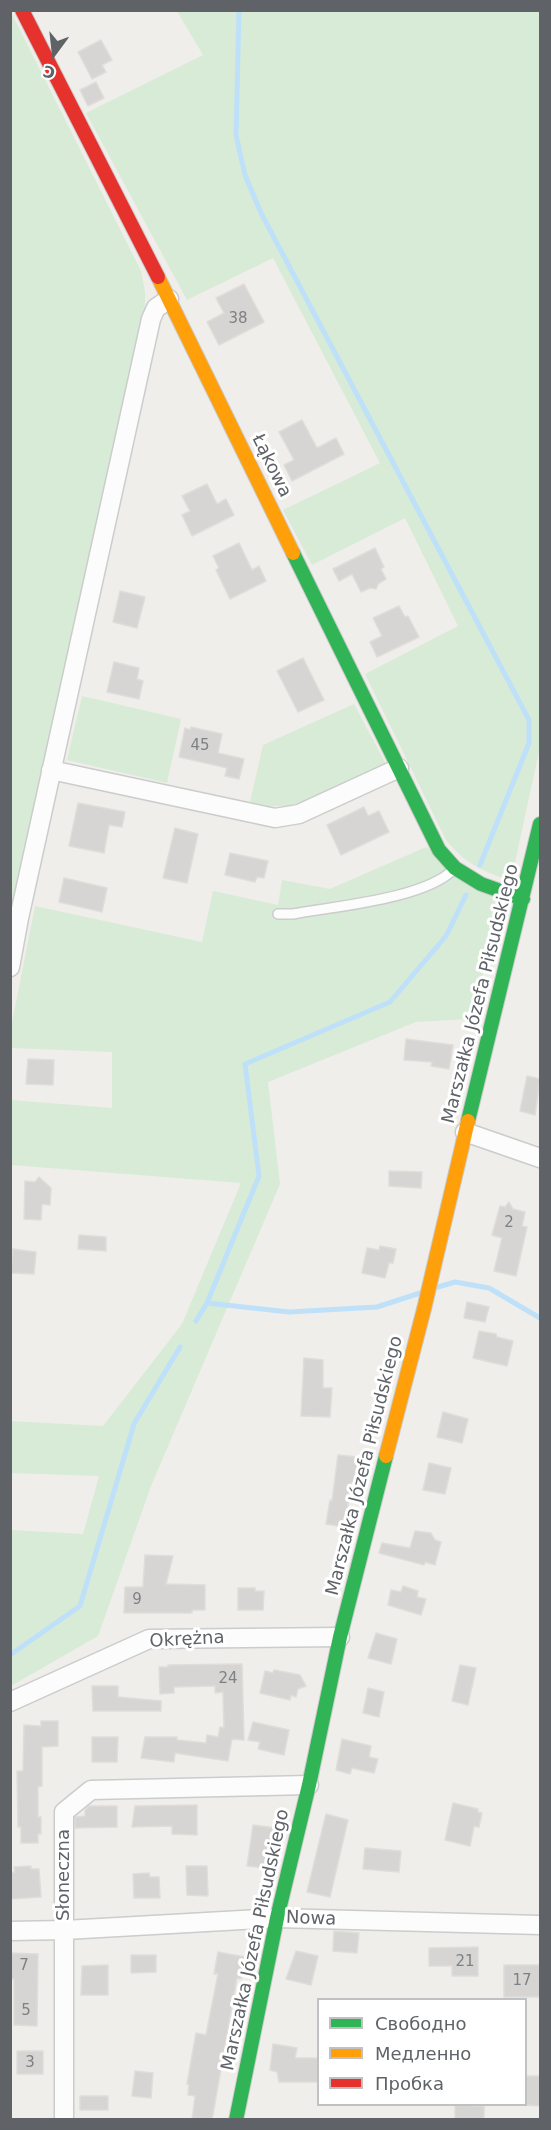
<!DOCTYPE html>
<meta charset="utf-8">
<style>
body{margin:0}
#map{position:relative;width:551px;height:2130px;overflow:hidden;background:#efeeea;font-family:"DejaVu Sans",sans-serif}
canvas{display:block}
.frame{position:absolute;inset:0;border:12px solid #5f6368;pointer-events:none}
.legend{position:absolute;left:317px;top:1998px;width:210px;height:108px;box-sizing:border-box;background:#fff;border:2px solid #bfc1c3;margin:0;padding:8px 10px;list-style:none;font-size:18px;color:#5f6368}
.legend li{display:flex;align-items:center;gap:12px;height:30px}
.legend b{width:30px;border:2px solid #bfc1c3}
.north{position:absolute;left:24px;top:24px;width:60px;height:60px;-webkit-text-stroke:4px #fff;paint-order:stroke;rotate:195deg;font-size:16px;font-weight:700;line-height:24px;text-align:center;color:#5f6368}
.north::after{content:'';display:block;margin:auto;width:21px;height:27px;background:#5f6368;clip-path:polygon(50% 0,100% 100%,50% 72%,0 100%)}
</style>
<div id="map">
<canvas width="551" height="2130"></canvas>
<div class="frame"></div>
<ul class="legend">
<li><b style="height:8px;background:#30b455"></b>Свободно</li>
<li><b style="height:8px;background:#ff9f0a"></b>Медленно</li>
<li><b style="height:8px;background:#e5322d"></b>Пробка</li>
</ul>
<div class="north">С</div>
</div>
<script>
const g = document.querySelector('canvas').getContext('2d');
g.lineJoin = 'round';
function fillPath(path, color) { g.fillStyle = color; g.fill(path, 'evenodd'); }
function strokePath(path, color, width, dash) { g.strokeStyle = color; g.lineWidth = width; g.lineCap = dash ? 'butt' : 'round'; g.setLineDash(dash || []); g.stroke(path); }
function label(font, color, halo, rows, align = 'center') {
  g.font = font + ' "DejaVu Sans",sans-serif'; g.lineWidth = 6; g.setLineDash([]); g.textBaseline = 'middle'; g.strokeStyle = halo; g.fillStyle = color; for (const [text, x, y, turn = 0] of rows) {
    g.save(); g.translate(x, y); g.rotate((+turn || 0) * Math.PI / 180); g.textAlign = isNaN(turn) ? turn : align; if (halo) g.strokeText(text, 0, 0); g.fillText(text, 0, 0); g.restore();
  }
}
fillPath(new Path2D(`
 M177,11H540V747L511,881C482,871 466,864 446,840L365,674L458,626L405,518L312,565L283,510L380,463L273,258L187,300L86,113L203,55Z
 M11,12L141,271L145,292V311L11,922Z
 M82,696L181,719L167,783L67,760Z
 M354,704L386,764L308,800L289,806H268L250,802L263,745Z
 M426,847L505,905L468,1019L416,1022L268,1082L280,1184L151,1486L98,1636L11,1686V1530L83,1534L99,1476L11,1473L10,1421L103,1426L182,1324L241,1183L11,1165V1100L112,1108V1052L11,1048V1028L35,906L202,942L213,891L278,905L282,880L330,889Z`), '#d8ebd6');
strokePath(new Path2D(`
 M239,10L236,135L245,175L261,213L529,720V743L480,865
 M438,1287L455,1282L489,1288L540,1318
 M207,1303L289,1312L377,1307L420,1293
 M196,1321L207,1303L259,1176L245,1064L390,1002L446,936L466,895
 M10,1655L80,1606L134,1424L180,1347`), '#bfe0f9', 5);
const building = new Path2D(`
 M101,40L112,60L102,65L106,72L92,79L78,52Z
 M96,82L104,98L88,106L80,90Z
 M244,284L264,322L219,345L207,322L224,313L216,298Z
 M302,420L317,448L336,438L344,454L292,481L284,465L294,460L279,432Z
 M207,484L217,504L226,499L234,515L192,536L182,515L190,511L182,496Z
 M239,543L252,570L259,566L266,581L230,599L216,570L219,568L213,556Z
 M375,548L384,567L381,569L386,579L378,584L376,589L370,588L361,592L352,574L339,581L333,569Z
 M120,591L145,597L137,628L113,622Z
 M399,606L405,617L408,616L419,637L377,657L370,642L382,636L373,618Z
 M303,658L324,700L298,712L277,671Z
 M114,662L139,668L137,679L143,681L139,699L107,692Z
 M191,727L222,734L218,753L244,759L239,779L225,776L227,768L179,757L185,728L190,730Z
 M78,803L125,812L122,827L109,825L104,853L69,846Z
 M364,807L368,816L379,811L389,832L341,855L327,825Z
 M175,828L198,834L187,883L163,878Z
 M230,853L268,861L264,878L257,877L255,882L225,875Z
 M64,878L107,888L102,912L59,902Z
 M406,1039L453,1045L449,1069L431,1066L432,1062L404,1060Z
 M28,1059L54,1060L53,1085L26,1084Z
 M527,1076L540,1079L535,1115L520,1111Z
 M389,1171L422,1172L421,1188L389,1186Z
 M39,1177L51,1188L50,1205L42,1204L41,1220L24,1219L25,1181L35,1182Z
 M509,1202L513,1209L525,1212L522,1226L527,1227L516,1276L494,1271L502,1238L492,1235L500,1206L505,1207Z
 M79,1235L106,1237V1251L78,1249Z
 M380,1246L396,1249L393,1263H389L385,1278L362,1273L367,1248L379,1250Z
 M13,1249L36,1252L34,1274L11,1273Z
 M467,1302L489,1307L485,1322L464,1318Z
 M479,1331L496,1334L497,1337L513,1341L507,1366L473,1358Z
 M304,1358L323,1360V1388H332L330,1417L301,1416Z
 M443,1412L468,1419L462,1443L437,1437Z
 M338,1455L358,1457L355,1483L352,1482L344,1527L326,1524L330,1500L332,1501Z
 M429,1463L451,1468L445,1494L423,1490Z
 M415,1531L431,1533L435,1540L441,1542L435,1565L425,1562L424,1565L379,1553L382,1543L410,1548Z
 M145,1555L173,1556L166,1584L205,1585V1610H192V1613H124L125,1587H143Z
 M403,1586L418,1591L417,1597L426,1599L421,1615L388,1605L391,1590L401,1592Z
 M238,1588H255V1591H264L263,1610H238Z
 M376,1633L397,1639L391,1664L368,1658Z
 M242,1664L244,1740L232,1739L228,1761L175,1753L174,1762L141,1758L145,1737H177V1740L206,1743L207,1735L218,1737L220,1727L224,1728L223,1692L215,1693V1686L174,1687V1693L160,1694L159,1667H168V1665Z
 M460,1665L476,1668L468,1705L452,1701Z
 M274,1670L300,1675L306,1686L298,1689L296,1697L291,1695L290,1700L260,1693L265,1671L273,1673Z
 M92,1686H118V1697L161,1701V1711H93Z
 M368,1688L384,1692L379,1717L363,1713Z
 M41,1721H58V1746L42,1747V1786L38,1787V1817H41V1834H38V1843H21V1827H18L17,1771H23L24,1725L41,1726Z
 M253,1722L289,1730L284,1755L258,1749L260,1742L248,1740Z
 M92,1737H118L117,1762H92Z
 M342,1739L371,1746L369,1757L378,1759L374,1773L352,1768L350,1774L336,1770Z
 M453,1803L478,1809V1812L482,1813L479,1827L474,1826L470,1846L445,1840Z
 M197,1805V1835L172,1834V1826L132,1827L135,1806Z
 M89,1806H117V1827L75,1828V1817L85,1816V1810Z
 M326,1814L348,1820L330,1897L307,1892Z
 M253,1825L276,1828L273,1848L268,1847L266,1868L247,1866Z
 M365,1848L401,1851L399,1872L363,1869Z
 M31,1866V1869H39L41,1897L10,1899V1873L15,1872L14,1867Z
 M186,1866H207L208,1896L187,1895Z
 M149,1873L150,1877H159L160,1898H134L133,1874Z
 M334,1931L359,1933L357,1953L333,1951Z
 M478,1947V1976H452V1966H429V1948Z
 M296,1951L318,1956L311,1985L286,1979Z
 M218,1952L245,1957L241,1979L237,1978L212,2120H192L195,2096L188,2095L189,2085L187,2084L196,2033L206,2035L218,1974H214Z
 M10,1953L38,1954L37,2026L14,2025V1979H10Z
 M131,1955H156V1972L131,1973Z
 M108,1965V1995H81L82,1966Z
 M504,1965H540V1997H504Z
 M273,2044L297,2048L295,2058H318V2082H279L277,2072L270,2070Z
 M17,2051H43V2074H17Z
 M135,2071L153,2073L151,2098L132,2096Z
 M525,2076H540V2106L525,2105Z
 M80,2096H108V2110H80Z
 M455,2105L484,2106V2119H455Z`);
fillPath(building, '#d6d5d3');
strokePath(building, '#deddd9', 1.5);
const lane = new Path2D(`
 M278,914H293C336,906 423,899 453,870`);
const street = new Path2D(`
 M51,770L275,818L299,814L399,768
 M10,967L19,918L151,319L156,308L169,299
 M465,1132L540,1158
 M10,1702L149,1639L340,1637
 M10,1931L65,1930L277,1918L540,1925
 M64,2120V1812L91,1790L309,1785`);
const fast = new Path2D(`
 M293,553L439,850L455,868L481,884L523,899
 M468,1121L540,824
 M236,2120L277,1918L309,1785L340,1637L386,1456`);
const slow = new Path2D(`
 M158,277L293,553
 M386,1456L424,1309L468,1121`);
const jam = new Path2D(`
 M22,10L158,277`);
strokePath(lane, '#cbcccc', 12);
strokePath(street, '#cbcccc', 21);
strokePath(fast, '#cacacb', 16);
strokePath(slow, '#cacacb', 16);
strokePath(jam, '#cacacb', 16);
strokePath(lane, '#fdfcfc', 9);
strokePath(street, '#fdfcfc', 18);
strokePath(fast, '#30b455', 14);
strokePath(slow, '#ff9f0a', 14);
strokePath(jam, '#e5322d', 14);
label('15px', '#7e8184', null, [
 ["38",238,319],
 ["45",200,746],
 ["2",509,1223],
 ["9",137,1600],
 ["24",228,1679],
 ["21",465,1962],
 ["7",24,1966],
 ["17",522,1981],
 ["5",26,2011],
 ["3",30,2063]
]);
label('18px', '#5f6368', '#fff', [
 ["Łąkowa",271,466,64],
 ["Marszałka Józefa Piłsudskiego",481,994,-76],
 ["Marszałka Józefa Piłsudskiego",365,1466,-76],
 ["Okrężna",187,1640,-3],
 ["Słoneczna",64,1875,-90],
 ["Nowa",311,1919,2],
 ["Marszałka Józefa Piłsudskiego",256,1940,-78]
]);
</script>
